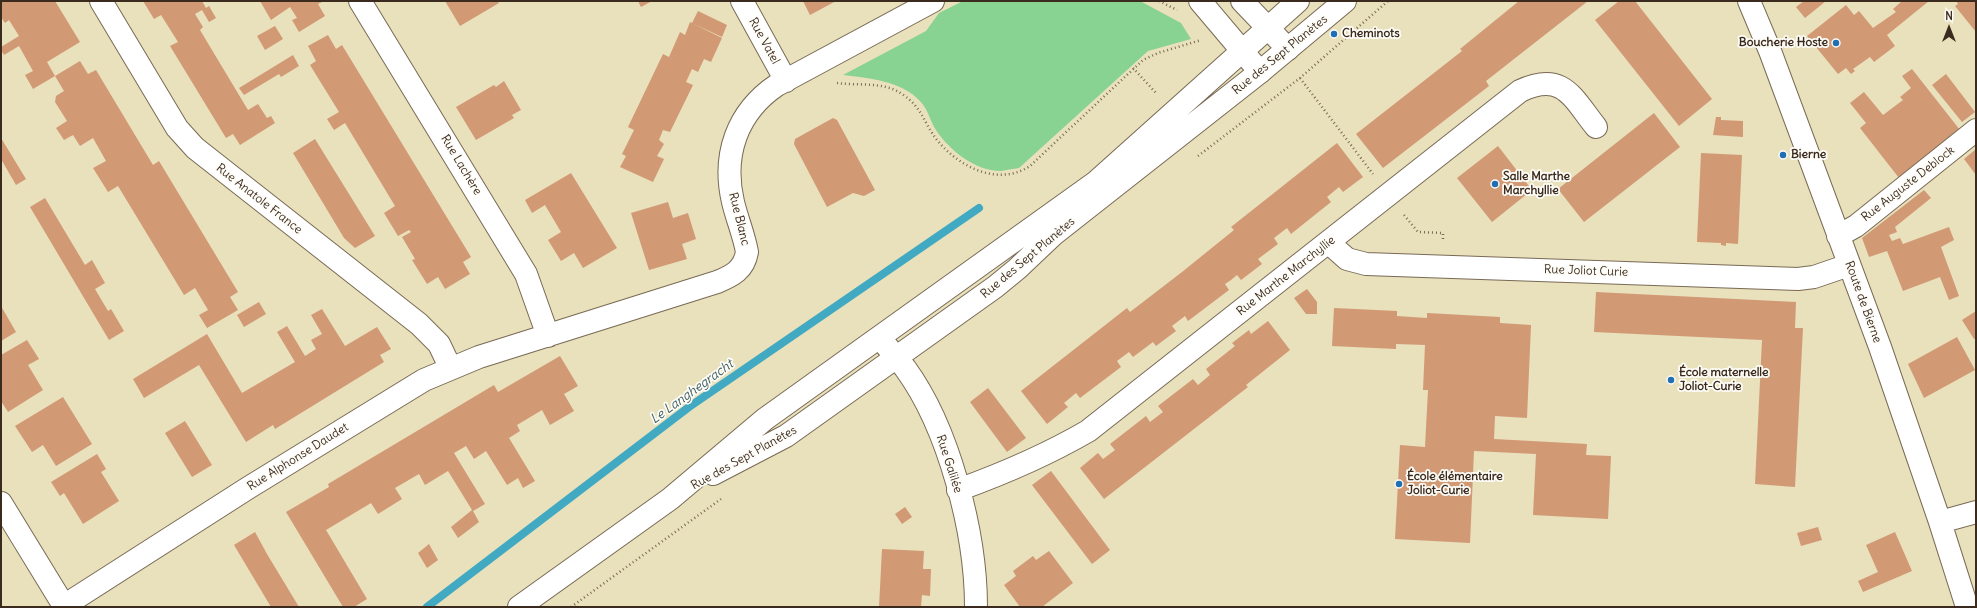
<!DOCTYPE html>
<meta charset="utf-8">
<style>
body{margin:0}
#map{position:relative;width:1977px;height:608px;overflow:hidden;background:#e9e0bc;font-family:Delius,sans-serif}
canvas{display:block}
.frame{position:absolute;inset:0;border:2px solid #3b2a1e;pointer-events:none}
.north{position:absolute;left:1929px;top:8px;width:40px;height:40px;-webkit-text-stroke:3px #fdfcf7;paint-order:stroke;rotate:0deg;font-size:11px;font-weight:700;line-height:16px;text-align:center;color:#3b2a1e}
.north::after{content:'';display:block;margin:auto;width:14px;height:18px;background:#3b2a1e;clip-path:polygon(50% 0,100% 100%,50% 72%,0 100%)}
</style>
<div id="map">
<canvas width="1977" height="608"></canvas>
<div class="frame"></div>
<div class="north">N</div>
</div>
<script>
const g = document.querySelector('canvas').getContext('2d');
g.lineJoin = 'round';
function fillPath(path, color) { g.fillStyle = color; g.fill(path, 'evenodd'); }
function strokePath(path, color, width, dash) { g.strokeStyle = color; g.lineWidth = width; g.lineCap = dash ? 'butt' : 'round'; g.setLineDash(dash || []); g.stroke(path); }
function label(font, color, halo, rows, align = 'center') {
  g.font = font + ' Delius,sans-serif'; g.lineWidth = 3.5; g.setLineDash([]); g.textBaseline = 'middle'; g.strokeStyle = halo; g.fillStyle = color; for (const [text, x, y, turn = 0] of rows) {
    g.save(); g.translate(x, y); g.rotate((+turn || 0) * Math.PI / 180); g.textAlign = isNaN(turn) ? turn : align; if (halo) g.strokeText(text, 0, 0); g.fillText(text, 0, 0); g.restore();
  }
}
fillPath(new Path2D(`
 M963,1H1140L1181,23L1191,39L1148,51L1019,168C1013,169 1006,170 1001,171C975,171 949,150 936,130C930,121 928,109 920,101C902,81 868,78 843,75L926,31L939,13Z`), '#88d391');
strokePath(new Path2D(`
 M427,607L689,407L979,208`), '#41a9c1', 8);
fillPath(new Path2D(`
 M1,1H55L80,42L47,62L55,76L80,61L88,74L96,70L153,165L159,161L238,292L230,297L238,310L207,328L199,315L208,310L195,288L184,295L118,186L108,192L93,168L106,161L93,138L80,146L73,135L64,140L56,128L67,121L55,102L56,96L64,91L55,76L33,89L25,75L33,71L19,46L4,55L1,50V47L19,36L9,20L5,23L1,17Z
 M143,1H202L206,8L209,6L216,18L209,22L202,10L195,14L203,27L200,30L248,110L258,104L267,118L271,116L275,123L240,145L233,134L226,138L170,46L178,42L161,15L154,19Z
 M260,1H324L318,4L325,16L299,32L292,20L297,18L290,7L271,20Z
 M445,1H497L499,3L460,26Z
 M638,1H652L641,7Z
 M803,1H836L810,15Z
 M1519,1H1588L1486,81L1489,86L1383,168L1356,134L1462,51L1460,49Z
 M1619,1H1635L1712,99L1679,126L1595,20Z
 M1804,1H1826L1805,18L1796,7Z
 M1902,1H1929L1887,35L1895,46L1874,62L1870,57L1853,69L1855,71L1851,74L1846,68L1838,74L1807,36L1846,5L1854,15L1859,11L1873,28L1896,12L1893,9Z
 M1956,1H1976V32L1955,6L1958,4Z
 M698,11L727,25L722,37L692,23Z
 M690,22L722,38L711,62L704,59L698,72L692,69L686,82L693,85L670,132L663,130L659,140L664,144L657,156L664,159L653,182L620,167L626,156L622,154L634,130L628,127L663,54L669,57L680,32L685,35Z
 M275,26L283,39L265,50L257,36Z
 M328,35L336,49L342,45L471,257L463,262L470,274L445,289L438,277L427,284L412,260L415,259L402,237L411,232L409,230L398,236L384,213L395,206L345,123L334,130L327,119L339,112L310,65L316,61L308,46Z
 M293,55L299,66L281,77L279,74L244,95L239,88Z
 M1912,69L1960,130L1899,178L1860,128L1866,123L1850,103L1864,92L1883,115L1903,100L1900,97L1911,88L1902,76Z
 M1946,74L1975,112L1962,122L1932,85Z
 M504,81L521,110L512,115L514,118L476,140L456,107L494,85L496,87Z
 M1654,113L1680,147L1584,222L1558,189Z
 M1716,117H1721V120L1743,121V137L1713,135Z
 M833,118L837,120L875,190L864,196L853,193L827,207L794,144L795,139Z
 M1,138L26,179L16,185L1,159Z
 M315,139L375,236L355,248L344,238L293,153Z
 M1337,143L1363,177L1343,192L1339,187L1327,197L1331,202L1291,234L1287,228L1274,238L1278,244L1258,259L1262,264L1241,280L1237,275L1231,280L1225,284L1229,290L1188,321L1185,316L1172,326L1176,331L1156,346L1153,342L1133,357L1129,352L1117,361L1121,367L1080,398L1076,393L1064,403L1068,407L1047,424L1021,391L1127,308L1130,312L1182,272L1234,230L1231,227Z
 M1498,146L1532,190L1492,222L1457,178Z
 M1976,149V175L1964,159Z
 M1701,153L1742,155L1738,244L1726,243V246L1721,245V243L1697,242Z
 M571,173L617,248L583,268L574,253L561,261L548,240L561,232L545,205L532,213L525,200Z
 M1924,190L1931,198L1895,227L1897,232L1889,235L1892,241L1900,238L1903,244L1949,227L1954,240L1941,247L1959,296L1949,300L1940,277L1903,291L1887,251L1869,257L1862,238Z
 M45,198L85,265L92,260L105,283L95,289L108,311L111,309L124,331L109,340L30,207Z
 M668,202L673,218L688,213L696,239L682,244L687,259L649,270L631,213Z
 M1307,289L1317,302V314H1306L1294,298Z
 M1596,292L1796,302L1795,328H1803L1795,487L1755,484L1762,340L1594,332Z
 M259,302L266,314L244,327L237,315Z
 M1,306L16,332L1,341Z
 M1334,308L1397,311V316L1427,318V313L1500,317V323L1531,325L1527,418L1495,416L1494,439L1587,444L1586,455L1611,456L1608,519L1533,515L1536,454L1474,451L1470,543L1395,539L1400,445L1425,447L1428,390H1423L1425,345L1396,344V349L1332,346Z
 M322,309L345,346L377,327L391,349L380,355L384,362L275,429L273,425L246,442L199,365L144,398L133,379L207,334L242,393L295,362L277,332L287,326L305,356L316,349L311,340L322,334L311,315Z
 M1976,311V338L1974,339L1962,320Z
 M1268,321L1290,350L1246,385L1248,387L1104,499L1080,468L1098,453L1103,459L1115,450L1110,444L1146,416L1150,422L1163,412L1158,406L1193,379L1198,385L1210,375L1206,369L1235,346L1232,343L1249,330L1251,334Z
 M1957,337L1975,370L1924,398L1908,364Z
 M27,340L39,359L28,365L43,390L8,412L1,401V355Z
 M560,356L578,386L564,394L574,411L550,425L542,410L517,425L520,431L509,438L535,481L523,488L518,478L507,485L486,451L474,459L466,446L454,453L485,504L473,511L479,522L458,538L451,527L472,510L448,471L425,485L419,474L395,488L402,499L378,514L371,503L326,530L367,599L354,607H343L286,512L329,487L328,484L494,385L498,392Z
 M988,388L1026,438L1007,452L970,402Z
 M63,397L92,444L56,466L43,445L32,452L15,426Z
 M185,421L212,465L192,477L165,433Z
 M97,454L106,469L101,472L119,501L83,524L64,493L60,496L51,482Z
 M1051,471L1110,550L1092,564L1032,485Z
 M905,507L912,517L902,524L895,514Z
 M1818,527L1822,540L1801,546L1797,533Z
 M255,532L267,554L299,607H271L234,545Z
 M1895,532L1912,571L1863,592L1858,581L1878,572L1866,545Z
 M429,544L438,560L427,568L418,553Z
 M882,549L924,551L923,569H931L930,596L922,595L921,607H879Z
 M1049,551L1073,583L1042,607H1020L1004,585L1016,576L1013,571L1033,556L1036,560Z`), '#d29975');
const minor = new Path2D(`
 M101,1L177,128L195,148L419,324L439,344L450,367
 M360,1L526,274L548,336
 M742,1L786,81
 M1200,1L1260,72
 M1242,1L1288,49
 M1749,1L1770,51L1880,347L1940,522L1967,607
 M1838,236L1856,226L1976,130
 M1329,243L1347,259L1366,264L1798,279L1814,277L1849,265
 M880,338C888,348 897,358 905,368C949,428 976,533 976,607
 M958,490C1005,473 1045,456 1088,431L1520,91C1563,71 1572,97 1596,127
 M1,503L64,606
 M1940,522L1976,512
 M62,607L248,488L424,380L479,357L717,282C732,276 744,270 747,252C744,235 737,219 733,202C722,155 737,112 777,85L933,1`);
const tertiary = new Path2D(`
 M713,474L786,436L995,287L1017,269L1054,234L1260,72L1345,1
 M519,607L670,499L765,419L1096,182L1298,1`);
strokePath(minor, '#786a55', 24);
strokePath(tertiary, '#786a55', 24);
strokePath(new Path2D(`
 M1159,1L1177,10
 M1133,68L1157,94
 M1300,78L1373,174
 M837,83C858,86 883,81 902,94C923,108 923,122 937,140C959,167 998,187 1030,166L1143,60L1158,53L1201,40
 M1198,156L1300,78L1388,1
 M1404,215L1418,232L1443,233V242
 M571,607L721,499`), '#786a55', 2.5, [1, 3]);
strokePath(minor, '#fff', 22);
strokePath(tertiary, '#fff', 22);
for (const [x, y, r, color] of [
 [1334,34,4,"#1f6fb2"],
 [1836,43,4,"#1f6fb2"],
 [1783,155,4,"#1f6fb2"],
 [1495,184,4,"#1f6fb2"],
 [1671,380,4,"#1f6fb2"],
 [1399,484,4,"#1f6fb2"]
]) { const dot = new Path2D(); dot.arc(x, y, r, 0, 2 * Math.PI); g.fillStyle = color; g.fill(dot); strokePath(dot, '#fdfcf7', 1.5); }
label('bold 12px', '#3b2a1e', '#fdfcf7', [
 ["Cheminots",1342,34],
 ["Boucherie Hoste",1828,43,"right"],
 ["Bierne",1791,155],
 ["Salle Marthe",1503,177],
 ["Marchyllie",1503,191],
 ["École maternelle",1679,373],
 ["Joliot-Curie",1679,387],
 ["École élémentaire",1407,477],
 ["Joliot-Curie",1407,491]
], 'left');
label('12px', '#3b2a1e', '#fdfcf7', [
 ["Rue Vatel",764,41,61],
 ["Rue des Sept Planètes",1280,55,-39],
 ["Rue Lachère",461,165,59],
 ["Rue Auguste Deblock",1908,184,-38],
 ["Rue Anatole France",259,199,38],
 ["Rue Blanc",739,219,76],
 ["Rue des Sept Planètes",1028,258,-40],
 ["Rue Joliot Curie",1586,271,2],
 ["Rue Marthe Marchyllie",1286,276,-38],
 ["Route de Bierne",1863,302,70],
 ["Rue Alphonse Daudet",298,457,-32],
 ["Rue des Sept Planètes",744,458,-29],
 ["Rue Galilée",949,464,72]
]);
label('italic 13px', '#3d5d5f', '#fdfcf7', [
 ["Le Langhegracht",692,392,-36]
]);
</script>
